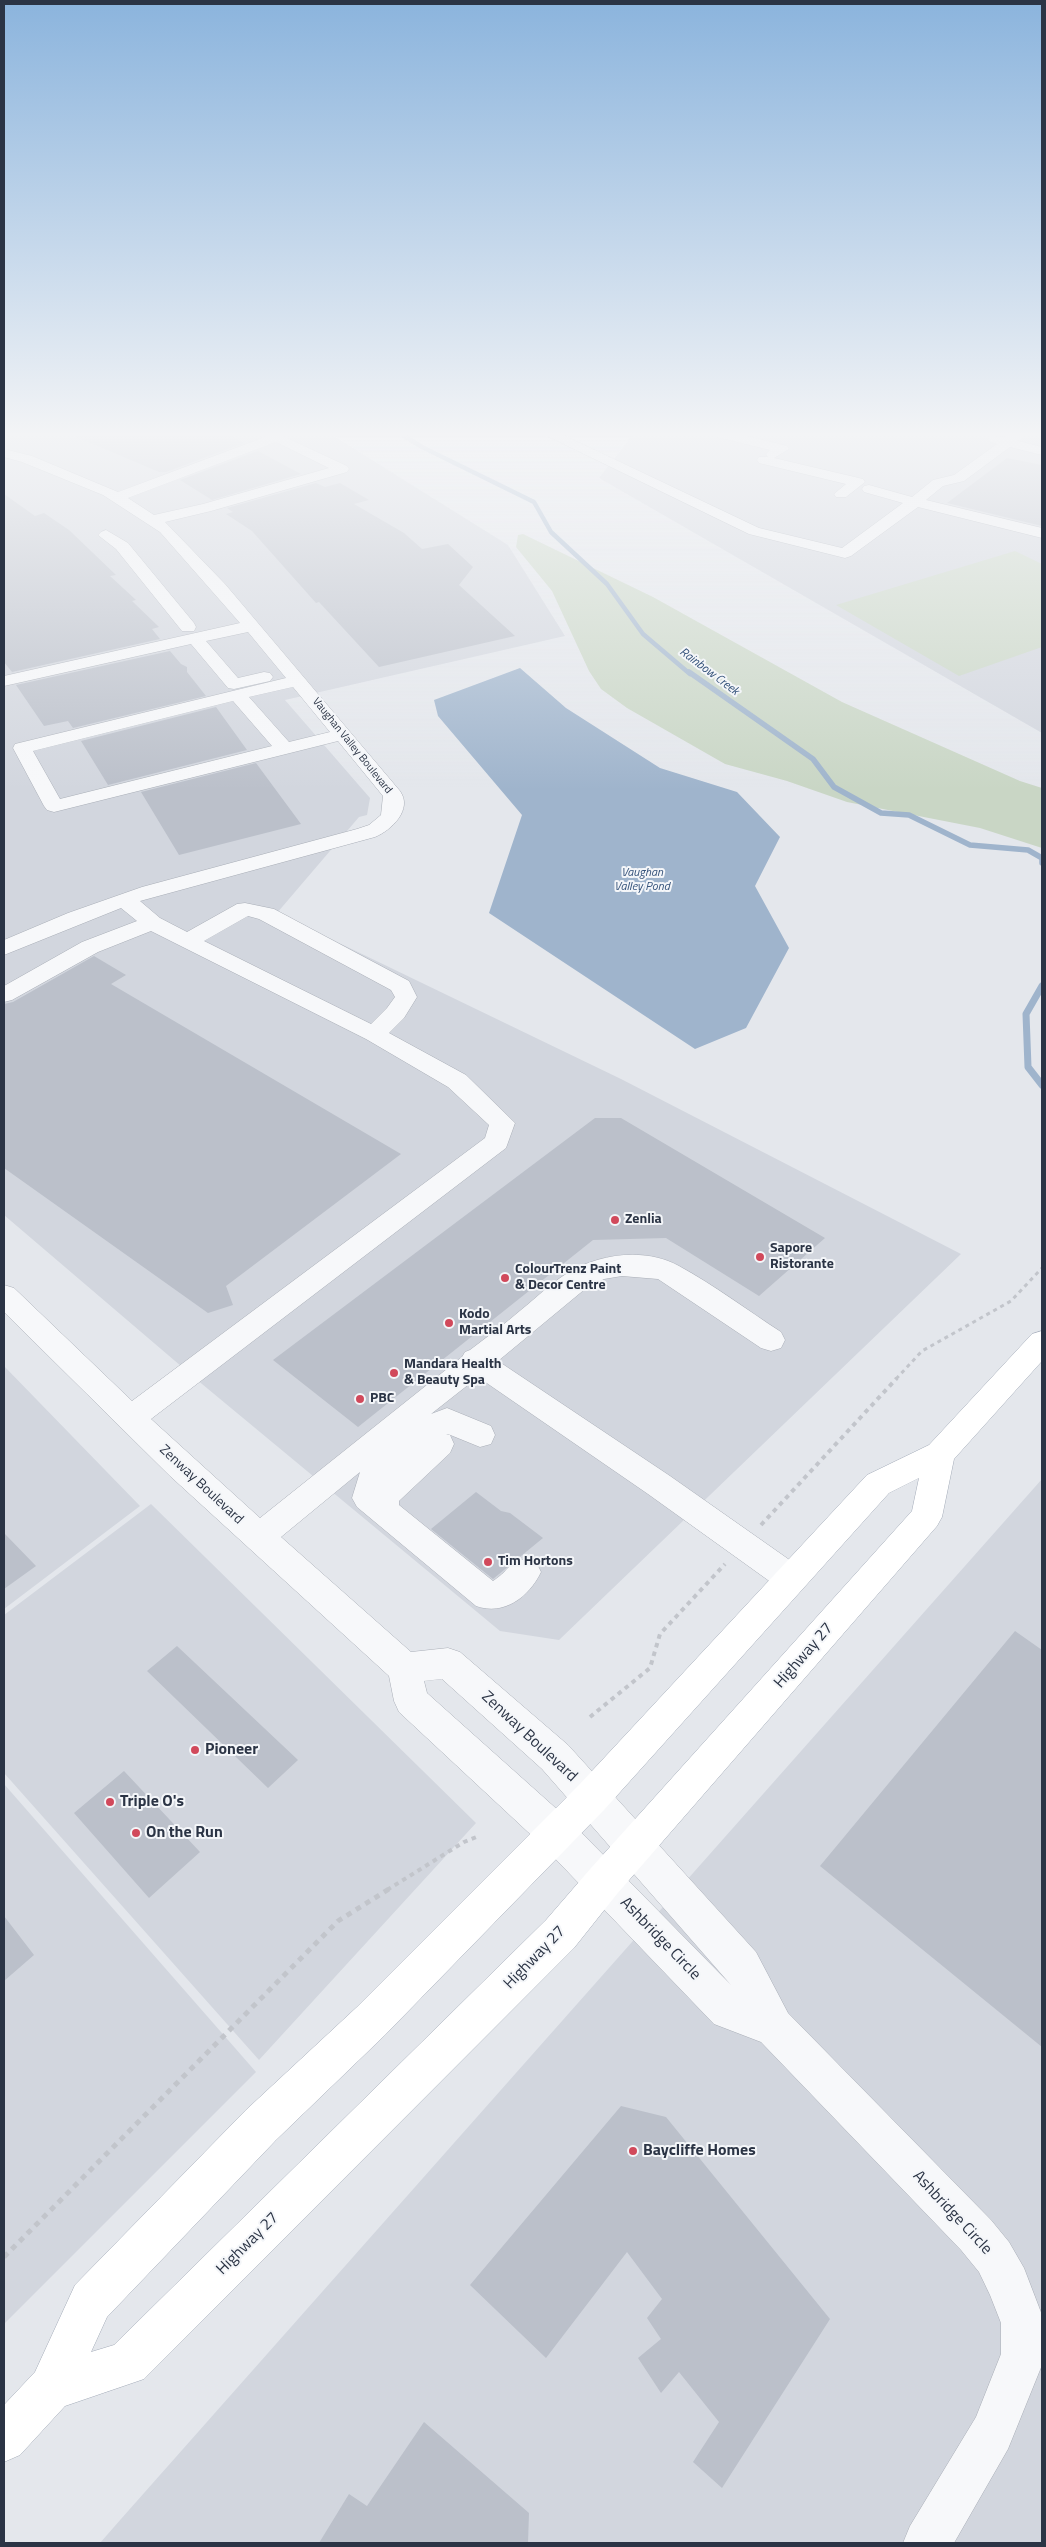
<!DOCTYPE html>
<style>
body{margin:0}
#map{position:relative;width:1046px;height:2547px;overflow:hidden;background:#e4e7ec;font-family:"Titillium Web",sans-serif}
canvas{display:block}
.frame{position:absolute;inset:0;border:5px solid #2b3445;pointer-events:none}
</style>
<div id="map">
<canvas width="1046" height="2547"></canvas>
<div class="frame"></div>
</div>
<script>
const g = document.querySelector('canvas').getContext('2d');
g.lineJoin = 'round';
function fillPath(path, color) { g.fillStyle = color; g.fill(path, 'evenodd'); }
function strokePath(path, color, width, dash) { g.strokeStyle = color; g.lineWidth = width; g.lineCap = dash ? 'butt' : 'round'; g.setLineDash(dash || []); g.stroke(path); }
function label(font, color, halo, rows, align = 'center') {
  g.font = font + ' "Titillium Web",sans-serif'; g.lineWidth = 4; g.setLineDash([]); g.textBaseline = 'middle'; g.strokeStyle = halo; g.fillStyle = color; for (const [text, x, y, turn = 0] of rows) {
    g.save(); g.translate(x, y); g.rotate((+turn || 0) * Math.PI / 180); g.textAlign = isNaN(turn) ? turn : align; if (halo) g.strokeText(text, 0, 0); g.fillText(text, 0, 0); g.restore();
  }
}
fillPath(new Path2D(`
 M4,433H329L508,545L565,636L285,700L370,798L367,815L359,817L277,913L621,1079L961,1254L559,1640L500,1631L202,1384L4,1215Z
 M634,433H1042V733L599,478Z
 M4,1366L140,1506L4,1609Z
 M1042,1479V2543H100L121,2519Z
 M151,1504L476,1823L259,2060L4,1773V1615Z
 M4,1784L256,2072L4,2324Z`), '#d2d6de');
fillPath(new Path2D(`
 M523,534L653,597L842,702L1020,781L1042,788V848L980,828L847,802L787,781L725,764L627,708L601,689L589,671L552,591L516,547L518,535Z
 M1015,551L1042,564V647L959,676L836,605Z`), '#c9d6c5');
fillPath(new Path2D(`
 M520,668L566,708L660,768L737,792L780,837L755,886L789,948L746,1028L695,1049L489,913L522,815L438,716L434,700Z`), '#9fb4cc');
strokePath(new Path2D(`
 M399,433L422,447L534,502L551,532L607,584L643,634L690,674`), '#9fb4cc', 4.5);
strokePath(new Path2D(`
 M689,672L813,759L834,787L881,813L909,815L970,845L1028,850L1042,858V863`), '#9fb4cc', 5.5);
strokePath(new Path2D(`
 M1042,986L1026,1014L1028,1067L1042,1085`), '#9fb4cc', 7);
fillPath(new Path2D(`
 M67,433H226L244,443L166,472H159Z
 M258,451L301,474L212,500L180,480Z
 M1007,458L1042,465V526L947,503Z
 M316,483L325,487L340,483L369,500L354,504L404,533L422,549L448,544L473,567L459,585L515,636L379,667L319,602L316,603L252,531L226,514L233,512L227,508Z
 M4,494L35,516L44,513L69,530L116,575L110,576L136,600L132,601L159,627L152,629L160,639L12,672L4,662Z
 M170,651L181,664L187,667V672L206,696L73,728L68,721L44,726L16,685Z
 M216,707L247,750L108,785L81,741Z
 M256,763L301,824L179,855L141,792Z
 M94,956L126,975L111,984L401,1154L226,1286L233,1305L208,1313L4,1168V1004L13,1002Z
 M595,1118H621L825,1238L759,1296L666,1238L593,1240L358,1427L273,1360Z
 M476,1492L501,1511L510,1513L543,1538L493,1579L431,1529Z
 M4,1533L36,1566L4,1589Z
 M1015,1631L1042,1650V2047L820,1866Z
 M177,1646L298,1760L268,1788L147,1671Z
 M124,1771L200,1852L149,1898L74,1813Z
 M4,1916L34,1955L4,1981Z
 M621,2106L666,2117L830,2319L722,2488L693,2462L719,2422L679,2372L661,2393L638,2358L661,2339L647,2318L662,2299L627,2252L546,2358L470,2285Z
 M424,2422L529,2513L528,2543H319L349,2494L367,2506Z`), '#bbc0ca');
const minor = new Path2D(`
 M276,433L347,466L349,469L347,472L211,511L165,522L225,584L400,791C413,809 392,830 375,837L140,901L160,918L187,932L237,904L245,903L274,909L409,981L417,997L404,1018L389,1033L466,1075L515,1123L506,1148L151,1419L260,1518L462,1357L465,1352L470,1350C487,1337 505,1324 521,1310C536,1298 550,1284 566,1274C597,1254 645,1247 679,1266C714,1285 747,1310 781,1332L785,1340L781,1348L771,1351L761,1348L658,1279L622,1276L604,1279L585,1289L498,1361L670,1476L801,1568L806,1578L801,1588L790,1592L779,1588L648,1494L478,1377L431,1414L447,1408L491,1426L495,1435L491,1444L480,1447L448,1434H446L450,1435L454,1444L450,1453L399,1501V1505L493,1581C511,1570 512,1553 536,1562L541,1572C529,1597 504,1616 476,1606L357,1507L352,1498L360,1472L281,1537L411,1652L448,1648L460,1652L568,1745L756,1952L788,2013L991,2220L1009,2242L1024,2268L1042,2315V2365L1008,2449L954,2543H903L910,2526L976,2417L1001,2354V2323L990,2295L979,2272L961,2250L761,2042L714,2024L543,1846L399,1712L394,1701L389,1676L170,1476L4,1312V1285L14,1288L132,1401L485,1138L489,1125L448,1087L366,1039L151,931L98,952L12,1000L4,1002V986L82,942L137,921L121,908L4,955V940L68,913L142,887L357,829L369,825L381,815L383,796L338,741L54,812L47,810L44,806L13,748L15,744L286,678L248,632L206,641L238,678L264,672L270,673L273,677L270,681L234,689L228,688L191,644L4,686V676L240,623L160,532L103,495L22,462L4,457V449L32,456L118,492ZM276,442L329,468L203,504L154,515L128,498ZM293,687L330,732L289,742L249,697ZM233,701L272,746L60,799L33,751ZM248,916L259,919L391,990L395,997L387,1008L371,1024L204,941ZM442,1679L542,1769L731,1985L569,1820L427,1693L424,1681Z
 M541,433H559L759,528L842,548L903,503L864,492L862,489L864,486L869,485L912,497L933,480L954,475L997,444L990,442L988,439L990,436L1005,437L1011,433H1027L1018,441L1042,447V455L1010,447L964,481L943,486L926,500L1042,528V538L918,507L851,556L845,558L749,534Z
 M711,433H735L787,446L789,449L774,458L863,479L865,482L846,497H836L834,494L846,484L759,463L757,460L759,457H768L766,454L770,450L713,436Z
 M106,530L128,543L194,623L196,627L194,631H182L116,549L98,535L101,532Z`);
const major = new Path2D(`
 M1042,1331V1361L954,1459L942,1517L937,1526L617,1894L574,1948L144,2379L65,2406L20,2455L4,2462V2405L35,2372L75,2285L246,2110L357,2007L578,1786L867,1475L929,1445L1032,1334ZM919,1478L912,1511L591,1868L546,1920L114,2345L91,2352L107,2317L276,2140L385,2035L604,1810L889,1493Z`);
strokePath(minor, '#a9aeb7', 1);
strokePath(major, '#a3abb8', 1);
strokePath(new Path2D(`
 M896,1379L922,1351L1011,1301L1042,1268`), '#c2c5cb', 3, [4, 4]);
strokePath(new Path2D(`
 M761,1525L897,1378
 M590,1717L650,1668L660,1634L725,1564
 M387,1890L464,1842L479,1836`), '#c2c5cb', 4, [4.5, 4.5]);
strokePath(new Path2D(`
 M4,2257L338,1921L389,1889`), '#c2c5cb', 5, [5.5, 5.5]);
fillPath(minor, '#f7f8fa');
fillPath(major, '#fff');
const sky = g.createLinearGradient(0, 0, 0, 790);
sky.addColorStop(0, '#8bb4dd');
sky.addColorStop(0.55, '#f3f4f6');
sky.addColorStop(1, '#f3f4f600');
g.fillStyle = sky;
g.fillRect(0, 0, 1046, 790);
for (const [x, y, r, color] of [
 [615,1220,5,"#d1495b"],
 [760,1257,5,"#d1495b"],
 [505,1278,5,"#d1495b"],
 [449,1323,5,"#d1495b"],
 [394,1373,5,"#d1495b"],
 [360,1399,5,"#d1495b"],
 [488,1562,5,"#d1495b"],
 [195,1750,5,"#d1495b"],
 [110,1802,5,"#d1495b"],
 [136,1833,5,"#d1495b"],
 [633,2151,5,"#d1495b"]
]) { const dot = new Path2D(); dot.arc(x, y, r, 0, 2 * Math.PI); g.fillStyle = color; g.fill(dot); strokePath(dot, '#f4f6f9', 2); }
label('11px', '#2b3445', '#f4f6f9', [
 ["Vaughan Valley Boulevard",352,746,51]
]);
label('italic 12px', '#34527a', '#f4f6f9', [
 ["Rainbow Creek",709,672,37],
 ["Vaughan",642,873],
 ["Valley Pond",642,887]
]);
label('bold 14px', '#2b3445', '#f4f6f9', [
 ["Zenlia",625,1220],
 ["Sapore",770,1249],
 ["Ristorante",770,1265],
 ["ColourTrenz Paint",515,1270],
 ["& Decor Centre",515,1286],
 ["Kodo",459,1315],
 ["Martial Arts",459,1331],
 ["Mandara Health",404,1365],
 ["& Beauty Spa",404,1381],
 ["PBC",370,1399],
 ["Tim Hortons",498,1562]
], 'left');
label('14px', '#2b3445', '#f4f6f9', [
 ["Zenway Boulevard",201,1485,43]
]);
label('16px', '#2b3445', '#f4f6f9', [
 ["Highway 27",804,1656,-49],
 ["Zenway Boulevard",529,1737,43],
 ["Ashbridge Circle",660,1939,46],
 ["Highway 27",535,1958,-46],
 ["Ashbridge Circle",952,2213,47],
 ["Highway 27",248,2244,-45]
]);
label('bold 16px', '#2b3445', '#f4f6f9', [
 ["Pioneer",205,1750],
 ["Triple O's",120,1802],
 ["On the Run",146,1833],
 ["Baycliffe Homes",643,2151]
], 'left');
</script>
